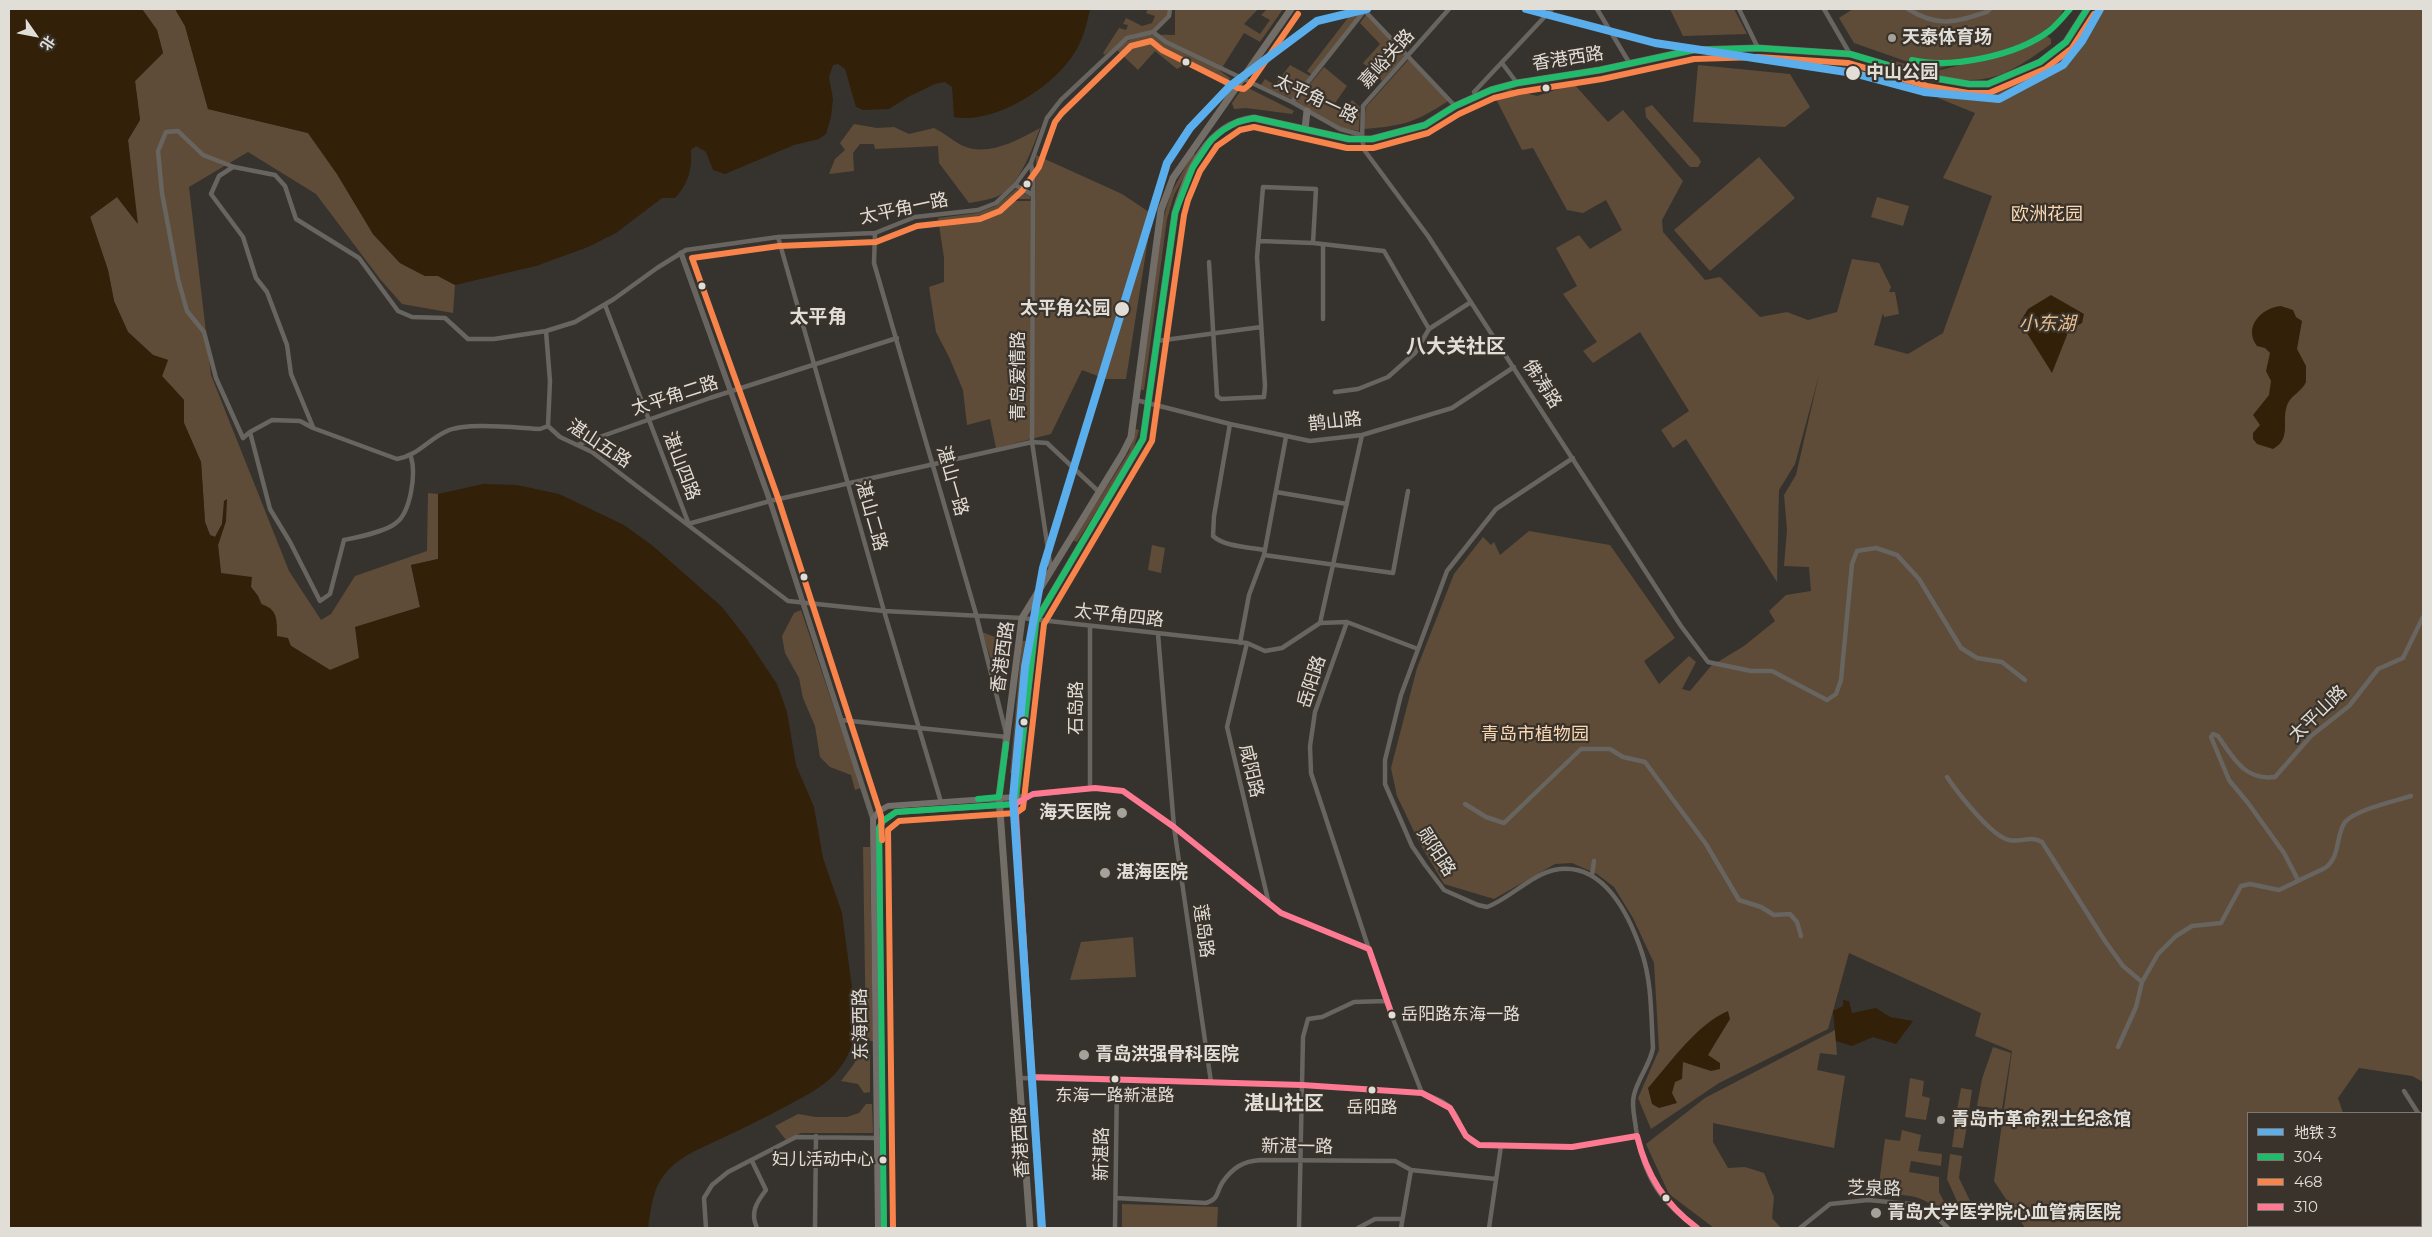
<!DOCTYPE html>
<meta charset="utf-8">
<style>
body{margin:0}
#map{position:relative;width:2432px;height:1237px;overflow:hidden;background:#36332e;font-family:Montserrat,"Noto Sans SC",sans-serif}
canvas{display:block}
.frame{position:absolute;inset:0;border:10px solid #e1ddd7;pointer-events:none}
.legend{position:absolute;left:2247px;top:1112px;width:175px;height:115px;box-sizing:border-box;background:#3a332b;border:1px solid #7d7770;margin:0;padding:6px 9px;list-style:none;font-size:15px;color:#e1ddd7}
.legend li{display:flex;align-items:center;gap:10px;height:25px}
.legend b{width:25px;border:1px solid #7d7770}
.north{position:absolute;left:10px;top:10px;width:50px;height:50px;-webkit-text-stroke:4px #3a332b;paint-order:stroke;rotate:123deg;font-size:14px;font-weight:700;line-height:20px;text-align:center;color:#e1ddd7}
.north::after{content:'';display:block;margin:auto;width:18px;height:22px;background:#e1ddd7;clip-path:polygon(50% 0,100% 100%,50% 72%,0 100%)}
</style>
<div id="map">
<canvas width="2432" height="1237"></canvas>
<div class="frame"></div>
<ul class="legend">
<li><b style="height:6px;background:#5aaeeb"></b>地铁 3</li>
<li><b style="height:6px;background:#20bc6c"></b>304</li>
<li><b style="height:6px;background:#f8844c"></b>468</li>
<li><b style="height:6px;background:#fe7a93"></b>310</li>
</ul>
<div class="north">北</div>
</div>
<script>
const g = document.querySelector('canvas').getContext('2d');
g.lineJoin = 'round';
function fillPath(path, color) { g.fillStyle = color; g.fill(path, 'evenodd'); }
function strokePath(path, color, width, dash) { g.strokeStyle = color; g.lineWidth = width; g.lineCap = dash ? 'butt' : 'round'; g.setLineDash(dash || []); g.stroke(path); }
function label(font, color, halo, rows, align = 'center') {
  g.font = font + ' Montserrat,"Noto Sans SC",sans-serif'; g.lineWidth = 4.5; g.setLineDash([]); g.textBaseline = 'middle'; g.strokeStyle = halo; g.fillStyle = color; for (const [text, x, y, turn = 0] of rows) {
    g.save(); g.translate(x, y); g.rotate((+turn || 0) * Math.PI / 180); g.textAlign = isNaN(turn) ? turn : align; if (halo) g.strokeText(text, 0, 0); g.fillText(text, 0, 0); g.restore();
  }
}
fillPath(new Path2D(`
 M142,9H175L185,26L208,109L308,133L337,174L373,234L400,263L425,276H438L455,285L453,313L402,304L380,279L316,194L248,152L189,187L211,375L289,571L321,620L331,614L355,576L427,551L428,493L438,494V559L411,565L420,607L356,627L360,658L330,670L277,637L258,596L251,587L221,574L218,545L226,521V502L222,524L215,537L210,535L205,522L201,462L184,423V400L162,376L168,360L153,355L128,332L114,301L108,270L90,216L117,197L137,223L128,140L140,120L135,81L163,53L157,30Z
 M1148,9H1169L1168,15L1153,31L1127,36L1105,55L1103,53L1119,28L1126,30L1128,25L1123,24L1126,18L1142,26L1152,23L1155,16L1146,13Z
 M1175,9H1258L1244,24L1260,34L1270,20L1261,15L1267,9H1283L1260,42L1244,33L1220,71L1230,78L1226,86L1186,64L1177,69L1155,51L1138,70L1116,49C1137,32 1150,35 1175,35Z
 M1346,9H1360L1362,11L1312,75L1307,71L1351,14Z
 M1670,9H1734L1747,34L1683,36Z
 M1853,9H2064L2057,21L2030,41L1979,59L1931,70L1854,43L1839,18Z
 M2096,9H2423V1082L2412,1076L2359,1068L2338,1098L2343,1113H2248V1226H2348L2349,1228H2025L1994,1181L2012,1051L1975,1036L1981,1013L1849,953L1828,1029L1719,1083L1651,1129L1638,1098L1659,1050L1654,963L1633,918L1614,887L1597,874L1572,863L1555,864L1494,899L1444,884L1420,844L1397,796L1391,768L1417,668L1454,574L1483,537L1491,545L1494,542L1500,555L1529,531L1610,545L1675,638L1644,661L1659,684L1689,656L1696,662L1682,689L1690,691L1711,666L1744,646L1775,621L1769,611L1786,595L1811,591L1809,567L1784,566L1787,530L1784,495L1796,475L1819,375L1795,464L1779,490L1777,582L1686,439L1673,448L1661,430L1689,411L1640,332L1593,363L1583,351L1597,342L1563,294L1577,286L1556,248L1579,235L1590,249L1622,230L1606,200L1583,213L1567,210L1533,148L1522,150L1495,97L1510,89L1537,96L1574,84L1608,122L1623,110L1683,181L1662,220L1663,232L1705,280L1720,277L1760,317L1787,312L1808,320L1837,312L1852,259L1879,263L1891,287L1889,292H1895L1899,314L1884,317L1883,313L1874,345L1908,354L1943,333L1992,196L1943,178L1975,113L1938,98L1941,92L1993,95L2067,63Z
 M1366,15L1405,56L1382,81L1363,63L1380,44L1360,23Z
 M2047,36L2051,39V44C2033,57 2011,73 1989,78C1957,85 1921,71 1889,64L1891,60L1933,72L2020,50Z
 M1409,59L1448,101C1414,123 1403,126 1363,129L1366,107Z
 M1290,65L1310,76L1292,99L1261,85L1265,79L1275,85Z
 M1698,65L1790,74L1810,107L1785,127L1693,122Z
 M1324,67L1347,86L1333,106L1343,113L1352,100L1360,107L1359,131L1338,127L1295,102Z
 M1244,86L1294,111L1292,114L1246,108L1234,109L1232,103Z
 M1652,105L1699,158L1701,162L1698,167H1690L1646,117L1645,108Z
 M854,124L877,128L894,127L909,134L934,128C944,133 952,140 961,145C987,158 1018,140 1040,128C1032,149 1019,188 996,197C988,200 978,201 969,203L939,163L938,146L875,149L874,144H860L853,153L854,171L829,174L835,159L845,150L840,143Z
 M1193,153L1196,155L1174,195L1167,219L1144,390H1140L1163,219L1171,193Z
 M1036,155L1122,194L1152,214L1126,379H1106L1082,370L1051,434L996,448L990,419L967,425L963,390L949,357L936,332L929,287L944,282V258L938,218L977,213L996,206L1016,189L1030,196V199H1012V201H1035Z
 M1759,157L1795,198L1710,271L1674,230Z
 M1877,197L1909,206L1903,226L1871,217Z
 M1135,429L1139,430L1132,454L1077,542L1073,540L1129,452Z
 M1152,545L1165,548L1161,573L1148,570Z
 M801,610L861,788L855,790L851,775L830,767L820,757L815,726L803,698L799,678L785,653L782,636L794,613Z
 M982,632L1000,639L1009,640L1005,676L1000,677L995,672Z
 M1022,641H1026L1013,773H1010Z
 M863,847H870L873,1041H866Z
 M1133,937L1136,977L1070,980L1081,942Z
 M1835,1030L1837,1055L1820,1053L1817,1070L1845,1076L1834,1148L1713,1123V1142L1728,1168L1745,1167L1764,1173L1774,1197L1772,1218L1781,1228H1714L1669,1194L1646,1144L1705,1098Z
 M1993,1047L2011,1053L2002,1109L1977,1106L1982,1079Z
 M861,1049H870V1092L864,1093L858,1084L841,1081L854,1064Z
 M1910,1078L1924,1081L1922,1096L1930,1098L1926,1120L1905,1117Z
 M1961,1088L1972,1090L1969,1111L1957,1110Z
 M866,1104H872L873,1133H801L786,1140L775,1126L798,1114L816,1117H847L859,1113Z
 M1956,1119L1968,1120L1963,1148L1952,1147Z
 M1902,1130L1921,1135L1918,1151L1942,1154L1941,1166L1911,1161L1909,1172L1939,1177V1192L1951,1215L1946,1219C1929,1198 1915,1195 1889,1194V1185L1879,1184L1885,1139L1900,1141Z
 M1950,1154L1962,1156L1959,1178L1972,1205L1961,1210L1947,1179Z
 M1122,1204L1218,1207L1217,1228H1122Z`), '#5e4c38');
fillPath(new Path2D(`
 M9,9H142L157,30L163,53L135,81L140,120L128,140L138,224L117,197L90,217L108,270L114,301L128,332L153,355L168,360L162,376L184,400V423L201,462L205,522L210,535L215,537L222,524L224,501L227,499L226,521L218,545L221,573L252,577L251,587L258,596L261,604C278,609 277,620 277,636L288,638L291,646L330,670L359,658L355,627L420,607L411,565L438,559V494L483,484L517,485L559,494L624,525L653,546L722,607L747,639L777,684L787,712L796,765L814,807L823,858L842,913L857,1025C848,1076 821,1088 779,1110C759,1120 738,1131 718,1140C697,1150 678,1157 664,1175C652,1191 651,1209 648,1228H9Z
 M175,9H1090C1087,24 1083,39 1075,52C1054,87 994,125 954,117L952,87L945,82L935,84L908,97L889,109L863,110L856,107L845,69L838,64L833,65L829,77L833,99L831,117L826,134L819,139L794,145L725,174L713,170L706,152L696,146L691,150C692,169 689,183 675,198H662L616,233L588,247L536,266L455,285L438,276H425L400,263L373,234L337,174L308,133L208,109L185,26Z
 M2051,295L2084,314L2082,323L2069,330L2052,373L2020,322L2028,309Z
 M2281,306L2293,310L2296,317L2302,321L2297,349L2306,366V382C2302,391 2292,395 2288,403C2280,420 2293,438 2273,449L2257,444L2253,439V433L2260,425L2253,415L2269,395L2271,381L2266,371L2270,353L2265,348L2257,346C2243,327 2261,308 2281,306Z
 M1843,1000L1849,1001L1852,1013L1876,1008L1890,1017L1913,1021L1896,1044L1873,1037L1852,1046L1836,1041L1833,1011L1843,1006Z
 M1728,1011L1730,1019L1708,1055L1720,1063V1069L1711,1071L1683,1062L1682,1079L1675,1082L1672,1093L1677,1103L1659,1108L1652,1104L1648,1088C1670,1063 1697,1024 1728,1011Z`), '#322008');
strokePath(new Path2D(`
 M1363,9L1455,106
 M1449,9L1363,106L1362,140L1365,151L1428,236L1681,626L1708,662L1751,671H1772L1827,700L1836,694L1841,680L1852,564L1857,551L1876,548L1897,555L1919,579L1961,648L1977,658L2002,662L2025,680
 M1597,9L1630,64
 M1739,9L1758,48
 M1824,9L1850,54
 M1908,9C1938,28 1956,22 1987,12L1990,9
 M1153,32L1169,16L1170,9
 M1502,63L1517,83
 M1474,92L1552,9
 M1292,102L1365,10
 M1031,163L1033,178L1032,442L1051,570
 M233,167L219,176L211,194L243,237L256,278L267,292L287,345L291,374L313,427
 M1015,185L1033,195
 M778,237L884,611L941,802
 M1260,241L1313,243L1384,251L1429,329
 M1323,246V319
 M1209,262L1217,396L1221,399L1264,397L1265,386L1257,257L1263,187L1316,189L1313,243
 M605,305L688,522
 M546,331L550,381L548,426L560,437L592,452L788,601L884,611L1022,618L1247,643L1265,651L1282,648L1320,623L1347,622L1418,649
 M1157,341L1261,327
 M1335,392L1358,389L1388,377L1415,353L1429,329L1471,302
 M1136,400L1230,424L1310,441L1362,435L1452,408L1514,367
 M1230,424L1214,516L1213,536C1225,547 1249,547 1265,550
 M250,432L243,438L216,378L204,332L187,311L178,279L162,193L158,151L166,132L178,131L203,155L234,167L275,175L285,186L296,219L359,258L398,311L412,317L445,318L468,339H494L546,331L575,322L614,299L657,268L686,250L778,237L875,233L915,217L978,210L996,203L1015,185L1031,163L1047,118L1061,100L1127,38L1153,32L1166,42L1292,102L1340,129L1362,135
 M1286,437L1264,555L1393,573L1408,491
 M577,445L710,398L897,338
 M411,457C416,473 411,512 396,523C385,532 358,537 344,540L330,594L320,601L290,542L270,509L250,432L272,420L300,421L313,428L397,459C419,455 427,440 447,431C467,422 517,428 540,429L548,426
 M1573,458L1496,509L1447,571L1401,695L1385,760V784L1412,846L1425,865L1444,890L1478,905L1487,907C1509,899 1531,875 1554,870C1603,860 1629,914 1642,953C1652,983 1651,1017 1653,1048C1650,1065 1638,1078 1634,1095C1631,1105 1635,1119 1636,1129C1643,1174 1659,1202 1697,1228
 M1276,492L1347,504
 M688,524L770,501L1032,442L1047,443L1099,492
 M1347,622L1315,712L1310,746L1311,773L1386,1001L1422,1093
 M1320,623L1362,435
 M1158,634L1174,827L1211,1082
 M1240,643L1249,595L1264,555
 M1247,643L1227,727L1269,904
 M841,720L1007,737L976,614L874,263L875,233
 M1947,777C1957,792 1992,837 2009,840C2021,843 2030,835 2042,842L2105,941L2123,966L2142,982
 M1090,789V627
 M1016,797L1095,788L1123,791L1174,827L1281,913L1369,949
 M1015,804L1029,796
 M1465,804L1486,817L1504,823L1581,749H1610L1623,757L1645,762L1706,844L1739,900L1761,907L1774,915L1790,914L1797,922L1801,936
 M1592,875L1594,861
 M2298,880L2284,853L2248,803L2229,780L2211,737L2213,734L2218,736C2233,758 2245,781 2275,777L2311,736L2349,706L2378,669L2403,658L2423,617
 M2118,1047L2136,1007L2142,982L2158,954L2176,936L2192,926L2221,923L2241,886L2250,884L2279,890L2325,868C2341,856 2335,837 2345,822C2355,810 2395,801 2411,796
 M1020,1078L1302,1085L1422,1093C1432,1097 1446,1101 1453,1111C1462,1123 1463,1141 1479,1145L1572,1147L1637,1136
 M2404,1091L2418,1113
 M2421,1119L2423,1125
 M2423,1148L2421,1172L2423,1180
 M752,1161L766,1190C756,1203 750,1213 757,1228
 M1116,1198L1206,1203C1219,1199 1216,1193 1222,1183C1232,1168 1243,1161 1261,1160L1395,1161L1411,1170L1496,1179
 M706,1228L704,1198L712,1185L728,1172L796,1137L878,1138
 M815,1228L816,1136
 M1115,1228L1117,1080
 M1299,1228L1303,1037L1308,1019L1322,1017L1354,1002L1386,1001
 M1358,1228L1375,1219H1402
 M1401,1228L1411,1170
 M1489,1228L1501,1146
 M1800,1228L1830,1204L1868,1200L1911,1204L1931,1212L1948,1228`), '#68645f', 4.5);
strokePath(new Path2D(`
 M681,253L770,501L873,819`), '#68645f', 5.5);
strokePath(new Path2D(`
 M882,1125L879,828L883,821L896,812L1015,804
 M882,1142L884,1228
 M878,1228L873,819L879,811L888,806L1016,797`), '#736e6a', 6);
strokePath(new Path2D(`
 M1305,129L1307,111
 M1030,1228L999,797L1022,618L1123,453L1131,437L1161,210L1173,178L1291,9
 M1041,1228L1015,804L1036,621L1143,439L1175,213C1187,172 1206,124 1254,118L1349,139H1372L1425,125L1455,106L1491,90L1517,83L1600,70L1693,50L1758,48L1850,54L1928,77L1969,84H1988L2040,62L2066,42L2087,9`), '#726d67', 7);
strokePath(new Path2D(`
 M1912,60C1951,69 2016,56 2049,31C2057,25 2063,17 2070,9
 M978,799L999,797L1006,744
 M884,1228L879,828L883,821L896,812L1015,804L1036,621L1143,439L1175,213L1193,167L1211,140L1223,130L1237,122L1254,118L1349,139H1372L1425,125L1455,106L1491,90L1517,83L1600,70L1693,50L1758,48L1850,54L1928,77L1969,84H1988L2040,62L2066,42L2087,9`), '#20bc6c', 6);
strokePath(new Path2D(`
 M882,840L881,816L778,498L692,258L779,246L876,242L917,226L980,219L1000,211L1022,191L1039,167L1055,122L1062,113L1131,46L1151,41L1162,50L1238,88L1244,89L1249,85L1298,14
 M893,1228L888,830L899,821L1016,813L1023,808L1044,624L1152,441L1184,215L1188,200L1200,171L1217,146L1240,130L1254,127L1347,148H1373L1428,133L1459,114L1494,98L1519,92L1602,79L1694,59L1758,57L1848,63L1927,86L1968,93H1989L2045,69L2072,48L2094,14`), '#f8844c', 6);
strokePath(new Path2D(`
 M1392,1015L1369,949L1281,913L1174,827L1123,791L1095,788L1033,794L1015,804L1032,1077L1302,1085L1422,1093L1450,1108L1466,1136L1479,1145L1572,1147L1637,1136C1647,1176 1664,1203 1697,1228`), '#fe7a93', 6);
strokePath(new Path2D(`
 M1526,9L1655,43L1853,73L1924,92L1999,99L2063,65L2082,41L2100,9
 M1042,1228L1013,798L1025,667L1043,568L1167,163L1190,128L1230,86L1317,21L1367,9`), '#5aaeeb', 8);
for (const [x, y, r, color] of [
 [1892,38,5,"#a5a29c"],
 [1186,62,4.5,"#e1ddd7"],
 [1853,73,8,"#e1ddd7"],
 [1546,88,4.5,"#e1ddd7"],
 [1027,184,4.5,"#e1ddd7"],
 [702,286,4.5,"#e1ddd7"],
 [1122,309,8,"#e1ddd7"],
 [804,577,4.5,"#e1ddd7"],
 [1024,722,4.5,"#e1ddd7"],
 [1122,813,6,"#a5a29c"],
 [1105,873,6,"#a5a29c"],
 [1392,1015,4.5,"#e1ddd7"],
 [1084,1055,6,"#a5a29c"],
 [1115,1079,4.5,"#e1ddd7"],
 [1372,1090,4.5,"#e1ddd7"],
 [1941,1120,5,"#a5a29c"],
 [883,1160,4.5,"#e1ddd7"],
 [1666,1198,4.5,"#e1ddd7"],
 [1876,1213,6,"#a5a29c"]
]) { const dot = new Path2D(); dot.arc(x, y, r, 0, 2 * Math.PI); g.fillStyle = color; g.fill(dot); strokePath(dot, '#3a332b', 2); }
label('17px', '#e1ddd7', '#3a332b', [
 ["岳阳路东海一路",1401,1015,"left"],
 ["东海一路新湛路",1115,1096],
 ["岳阳路",1372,1108],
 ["妇儿活动中心",874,1160,"right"]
]);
label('bold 18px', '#e1ddd7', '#3a332b', [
 ["天泰体育场",1902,38],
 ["海天医院",1111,813,"right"],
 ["湛海医院",1116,873],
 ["青岛洪强骨科医院",1095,1055],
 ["青岛市革命烈士纪念馆",1951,1120],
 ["青岛大学医学院心血管病医院",1887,1213]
], 'left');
label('18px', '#e1ddd7', '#3a332b', [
 ["嘉峪关路",1387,59,-48],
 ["香港西路",1568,59,-9],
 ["太平角一路",1316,99,25],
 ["太平角一路",904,209,-12],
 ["青岛爱情路",1019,376,-90],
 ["佛涛路",1542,384,57],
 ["太平角二路",675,396,-18],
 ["鹊山路",1335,422,-6],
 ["湛山五路",599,444,33],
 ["湛山四路",681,466,69],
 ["湛山一路",952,481,74],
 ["湛山二路",871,516,74],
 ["太平角四路",1119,616,6],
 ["香港西路",1003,657,-82],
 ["岳阳路",1312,682,-72],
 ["石岛路",1077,708,-90],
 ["太平山路",2318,714,-44],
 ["咸阳路",1251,771,77],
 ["郧阳路",1436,852,57],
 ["莲岛路",1203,931,82],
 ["东海西路",861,1024,-91],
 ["香港西路",1021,1142,-93],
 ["新湛一路",1297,1147,1],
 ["新湛路",1102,1154,-89],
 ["芝泉路",1874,1189,1]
]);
label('bold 18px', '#e1ddd7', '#3a332b', [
 ["中山公园",1866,73],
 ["太平角公园",1110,309,"right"]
], 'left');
label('18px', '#fcd9b3', '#3a332b', [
 ["欧洲花园",2047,215],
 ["青岛市植物园",1535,735]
]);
label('bold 19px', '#e1ddd7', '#3a332b', [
 ["太平角",818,317]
]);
label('italic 19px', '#e7bd8d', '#3a332b', [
 ["小东湖",2047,324]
]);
label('bold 20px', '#e1ddd7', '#3a332b', [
 ["八大关社区",1456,347],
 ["湛山社区",1284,1104]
]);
</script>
